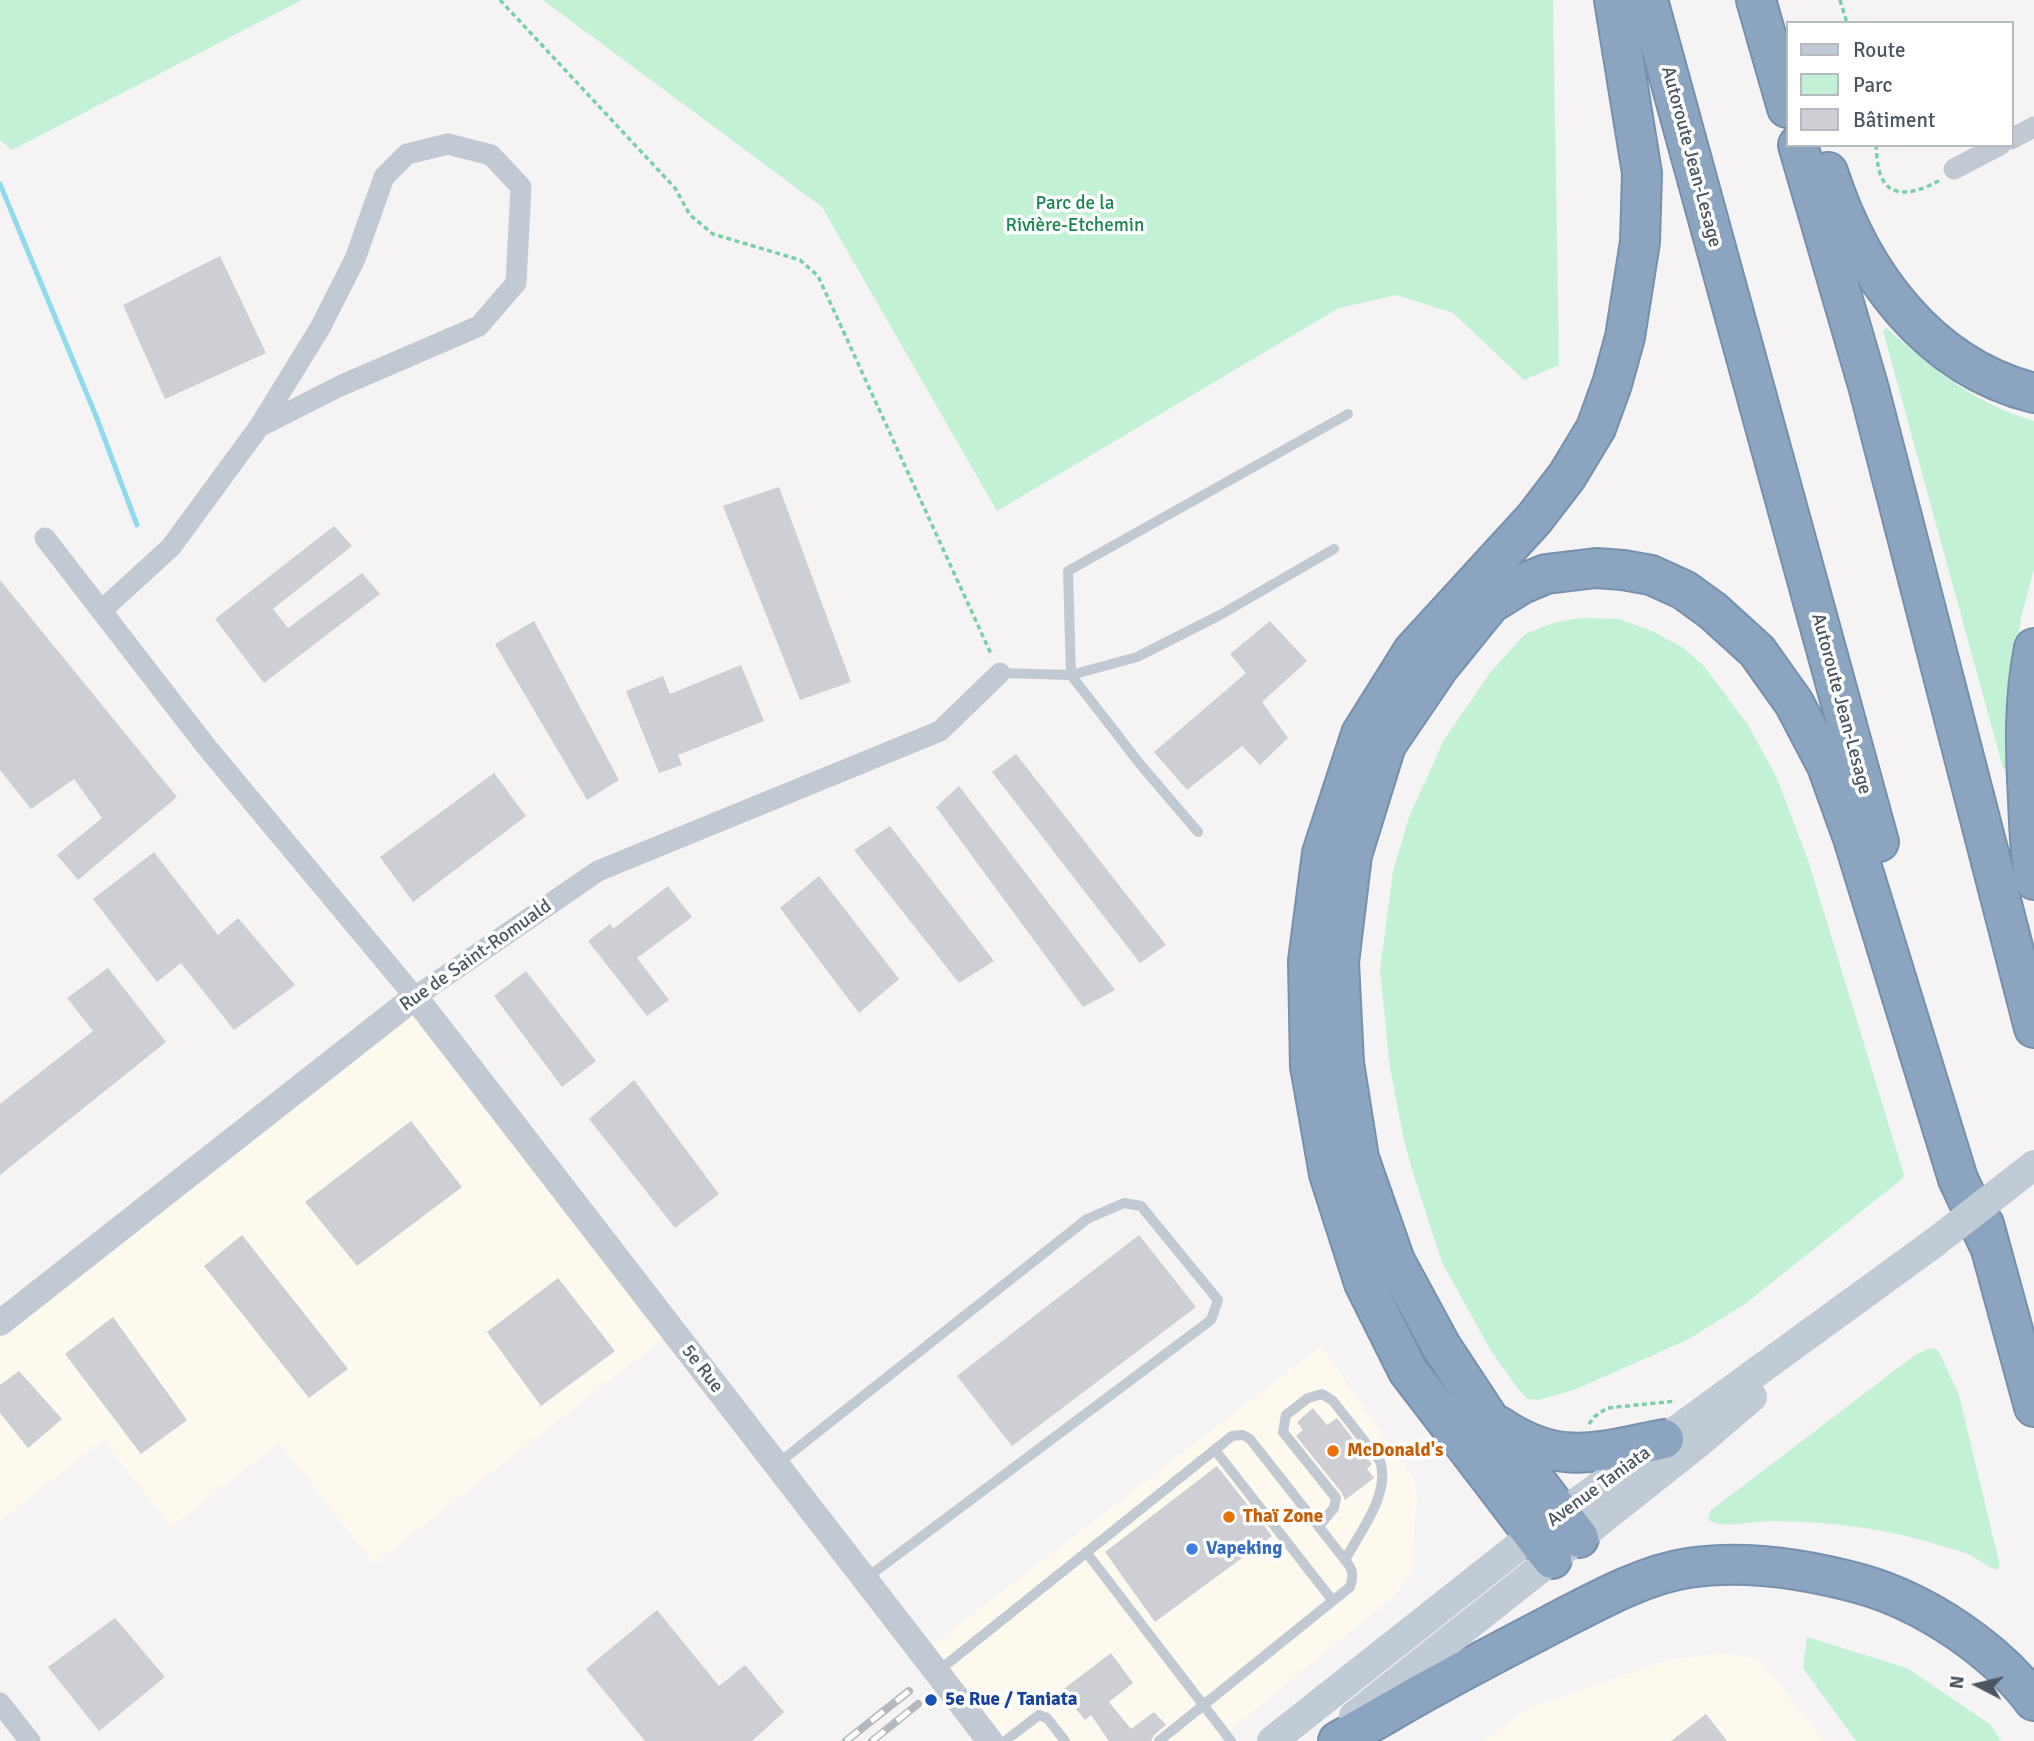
<!DOCTYPE html>
<meta charset="utf-8">
<style>
body{margin:0}
#map{position:relative;width:2034px;height:1741px;overflow:hidden;background:#f5f3f3;font-family:Signika,sans-serif}
canvas{display:block}
.legend{position:absolute;left:1786px;top:21px;width:228px;height:126px;box-sizing:border-box;background:#fff;border:2px solid #b7bbc0;margin:0;padding:9px 12px;list-style:none;font-size:21px;color:#4a5661}
.legend li{display:flex;align-items:center;gap:14px;height:35px}
.legend b{width:35px;border:2px solid #b7bbc0}
.north{position:absolute;left:1943px;top:1650px;width:70px;height:70px;-webkit-text-stroke:5px #fff;paint-order:stroke;rotate:277deg;font-size:19px;font-weight:700;line-height:28px;text-align:center;color:#4a5661}
.north::after{content:'';display:block;margin:auto;width:24px;height:32px;background:#4a5661;clip-path:polygon(50% 0,100% 100%,50% 72%,0 100%)}
</style>
<div id="map">
<canvas width="2034" height="1741"></canvas>
<ul class="legend">
<li><b style="height:9px;background:#c1cbd6"></b>Route</li>
<li><b style="height:19px;background:#c3f1d5"></b>Parc</li>
<li><b style="height:19px;background:#cdcfd5"></b>Bâtiment</li>
</ul>
<div class="north">N</div>
</div>
<script>
const g = document.querySelector('canvas').getContext('2d');
g.lineJoin = 'round';
function fillPath(path, color) { g.fillStyle = color; g.fill(path, 'evenodd'); }
function strokePath(path, color, width, dash) { g.strokeStyle = color; g.lineWidth = width; g.lineCap = dash ? 'butt' : 'round'; g.setLineDash(dash || []); g.stroke(path); }
function label(font, color, halo, rows, align = 'center') {
  g.font = font + ' Signika,sans-serif'; g.lineWidth = 7; g.setLineDash([]); g.textBaseline = 'middle'; g.strokeStyle = halo; g.fillStyle = color; for (const [text, x, y, turn = 0] of rows) {
    g.save(); g.translate(x, y); g.rotate((+turn || 0) * Math.PI / 180); g.textAlign = isNaN(turn) ? turn : align; if (halo) g.strokeText(text, 0, 0); g.fillText(text, 0, 0); g.restore();
  }
}
fillPath(new Path2D(`
 M415,997L673,1331L374,1564L279,1443L171,1527L103,1440L0,1521V1323Z
 M1321,1346L1413,1479L1417,1496L1411,1573L1395,1595L1217,1741H990L922,1653Z
 M1724,1653L1759,1659L1824,1741H1484L1530,1707L1667,1660Z`), '#fdf9ef');
fillPath(new Path2D(`
 M0,0H302L12,150L0,140Z
 M543,0H1553L1559,365L1524,380L1453,313L1397,295L1339,308L997,511L822,207Z
 M1887,328C1933,370 1974,403 2034,421V569L2021,618L2012,678L2010,763L2007,769L2003,768L1883,331Z
 M1581,618L1619,619L1652,631L1682,647L1704,666L1748,725L1777,778L1808,860L1904,1175L1902,1179L1745,1304L1687,1340L1574,1390L1538,1400L1528,1399L1519,1390L1491,1351L1442,1262L1414,1176L1404,1141L1390,1068L1380,970L1393,872L1409,817L1444,740L1490,673L1525,634L1553,623Z
 M1930,1348L1938,1350L1959,1395L2000,1566L1997,1570C1986,1567 1980,1560 1970,1555C1963,1552 1956,1550 1949,1548C1891,1529 1831,1521 1770,1521C1754,1521 1718,1530 1708,1519L1710,1511L1915,1355Z
 M1807,1637L1907,1668L1991,1725L2001,1741H1856L1803,1668Z`), '#c3f1d5');
strokePath(new Path2D(`
 M0,184L96,416L137,525`), '#90daee', 5);
fillPath(new Path2D(`
 M220,256L266,353L165,399L123,305Z
 M779,487L851,682L800,700L723,506Z
 M334,526L352,546L273,609L288,628L362,573L380,594L264,683L215,619Z
 M0,580L177,797L78,880L57,855L102,818L74,779L31,809L0,770Z
 M534,621L619,780L587,800L495,644Z
 M1270,621L1307,661L1262,702L1288,738L1260,765L1242,746L1187,790L1154,752L1246,673L1230,654Z
 M741,665L764,721L678,755L682,765L659,773L626,691L663,676L670,694Z
 M1016,754L1166,945L1140,963L992,772Z
 M494,773L526,816L413,902L380,857Z
 M959,786L1115,990L1083,1007L936,807Z
 M890,826L994,961L959,983L854,850Z
 M154,852L218,935L238,918L295,985L234,1030L181,963L157,982L93,899Z
 M819,876L899,979L859,1013L780,908Z
 M668,886L692,917L637,958L669,1000L647,1016L588,941L610,924L613,929Z
 M108,968L166,1042L0,1175V1104L93,1031L67,998Z
 M526,971L596,1061L562,1087L494,996Z
 M634,1080L719,1194L675,1228L589,1119Z
 M411,1121L462,1187L357,1266L305,1202Z
 M242,1235L348,1369L309,1398L204,1266Z
 M1139,1235L1196,1307L1012,1446L957,1376Z
 M558,1278L615,1351L541,1406L487,1332Z
 M113,1317L187,1420L141,1454L65,1354Z
 M19,1371L62,1419L28,1448L0,1413V1385Z
 M1313,1408L1327,1425L1337,1418L1372,1464L1367,1469L1374,1478L1345,1500L1342,1493L1296,1436L1303,1430L1297,1422Z
 M1217,1466L1272,1536L1155,1622L1105,1552Z
 M657,1610L719,1686L745,1665L784,1712L752,1741H645L586,1669Z
 M115,1618L165,1677L99,1731L48,1667Z
 M1111,1653L1133,1683L1109,1702L1131,1729L1154,1712L1166,1725L1154,1735L1151,1741H1109L1091,1715L1085,1720L1061,1691Z
 M1706,1714L1727,1741H1671Z`), '#cdcfd5');
const motorway = new Path2D(`
 M1648,0L1879,842
 M1756,0L1787,108
 M1798,145L1869,389L2034,1028
 M1828,172C1860,272 1927,366 2034,393
 M2034,648C2024,699 2025,748 2028,799C2029,826 2030,853 2034,880
 M1984,1224L2034,1407
 M1499,1426C1559,1467 1598,1452 1664,1439
 M1579,1538L1489,1419L1441,1346L1395,1261L1359,1158L1344,1063L1339,962L1352,855L1386,745L1439,667L1490,604L1522,584L1546,574L1596,568L1623,570L1651,575L1684,590L1713,611L1757,651L1794,703L1827,766L1853,838L1958,1179L1990,1247
 M1552,1559L1408,1371L1364,1283L1329,1174L1310,1066L1308,961L1322,853L1361,734L1413,651L1534,519L1567,476L1596,428L1612,384L1625,337L1640,242L1642,173L1614,0
 M1338,1741C1372,1723 1405,1702 1439,1684C1477,1663 1514,1644 1552,1624C1593,1603 1642,1575 1688,1568C1746,1559 1806,1569 1861,1584C1924,1602 1994,1648 2034,1701`);
strokePath(motorway, '#7690ad', 42);
strokePath(new Path2D(`
 M500,0L675,188L690,215L713,234L800,260L818,276L992,656
 M1840,0L1847,23
 M1876,145C1877,156 1877,170 1883,180C1894,201 1924,190 1940,180
 M1589,1424L1594,1417L1607,1408L1676,1401`), '#7ad0a6', 3.5, [5, 3.5]);
strokePath(new Path2D(`
 M1000,673L1071,675L1137,657L1220,615L1334,549
 M1198,832L1140,764L1071,675L1068,571L1348,414
 M1215,1450L1333,1601
 M776,1465L1087,1219L1124,1203L1141,1206L1218,1300L1211,1320L865,1579
 M1319,1526L1334,1508L1336,1498L1283,1432L1286,1415L1308,1398L1322,1394L1333,1401L1380,1461C1391,1493 1360,1532 1345,1560
 M1086,1552L1231,1741
 M937,1672L1232,1436L1243,1435L1250,1439L1345,1560C1353,1569 1354,1576 1350,1587L1159,1741
 M1005,1741L1039,1715L1047,1718L1065,1741`), '#c1cad2', 10);
strokePath(new Path2D(`
 M2011,139L2034,127
 M1954,169L2000,145
 M45,538L205,745L415,997L598,871L940,731L1000,673
 M101,611L171,547L259,427L340,386L479,326L516,283L521,187L491,155L448,144L407,154L384,177L355,259L320,328L259,427
 M0,1703L30,1741`), '#c1cad2', 21);
strokePath(new Path2D(`
 M0,1323L415,997L990,1741`), '#c1cad2', 26);
strokePath(new Path2D(`
 M1354,1716L1697,1444L1752,1397
 M1272,1741L1534,1534L1934,1243`), '#c1cbd6', 30);
strokePath(motorway, '#8ba5c1', 38);
const rail = new Path2D(`
 M846,1741L909,1691
 M872,1741L918,1704`);
strokePath(rail, '#b5b8bd', 8);
strokePath(rail, '#fff', 5, [16]);
strokePath(new Path2D(`
 M1934,1243L2034,1165`), '#c1cbd6', 30);
for (const [x, y, r, color] of [
 [1333,1451,7,"#e8710a"],
 [1229,1517,7,"#e8710a"],
 [1192,1549,7,"#3f7fe0"],
 [931,1700,7,"#1a4fb4"]
]) { const dot = new Path2D(); dot.arc(x, y, r, 0, 2 * Math.PI); g.fillStyle = color; g.fill(dot); strokePath(dot, '#fff', 2.5); }
label('19px', '#4a5661', '#fff', [
 ["Autoroute Jean-Lesage",1691,157,75],
 ["Autoroute Jean-Lesage",1841,704,75],
 ["Rue de Saint-Romuald",476,956,-35],
 ["5e Rue",702,1369,52],
 ["Avenue Taniata",1599,1487,-36]
]);
label('19px', '#17864f', '#fff', [
 ["Parc de la",1075,204],
 ["Rivière-Etchemin",1075,226]
]);
label('bold 19px', '#c56008', '#fff', [
 ["McDonald's",1347,1451],
 ["Thaï Zone",1243,1517]
], 'left');
label('bold 19px', '#366cbe', '#fff', [
 ["Vapeking",1206,1549]
], 'left');
label('bold 19px', '#164399', '#fff', [
 ["5e Rue / Taniata",945,1700]
], 'left');
</script>
